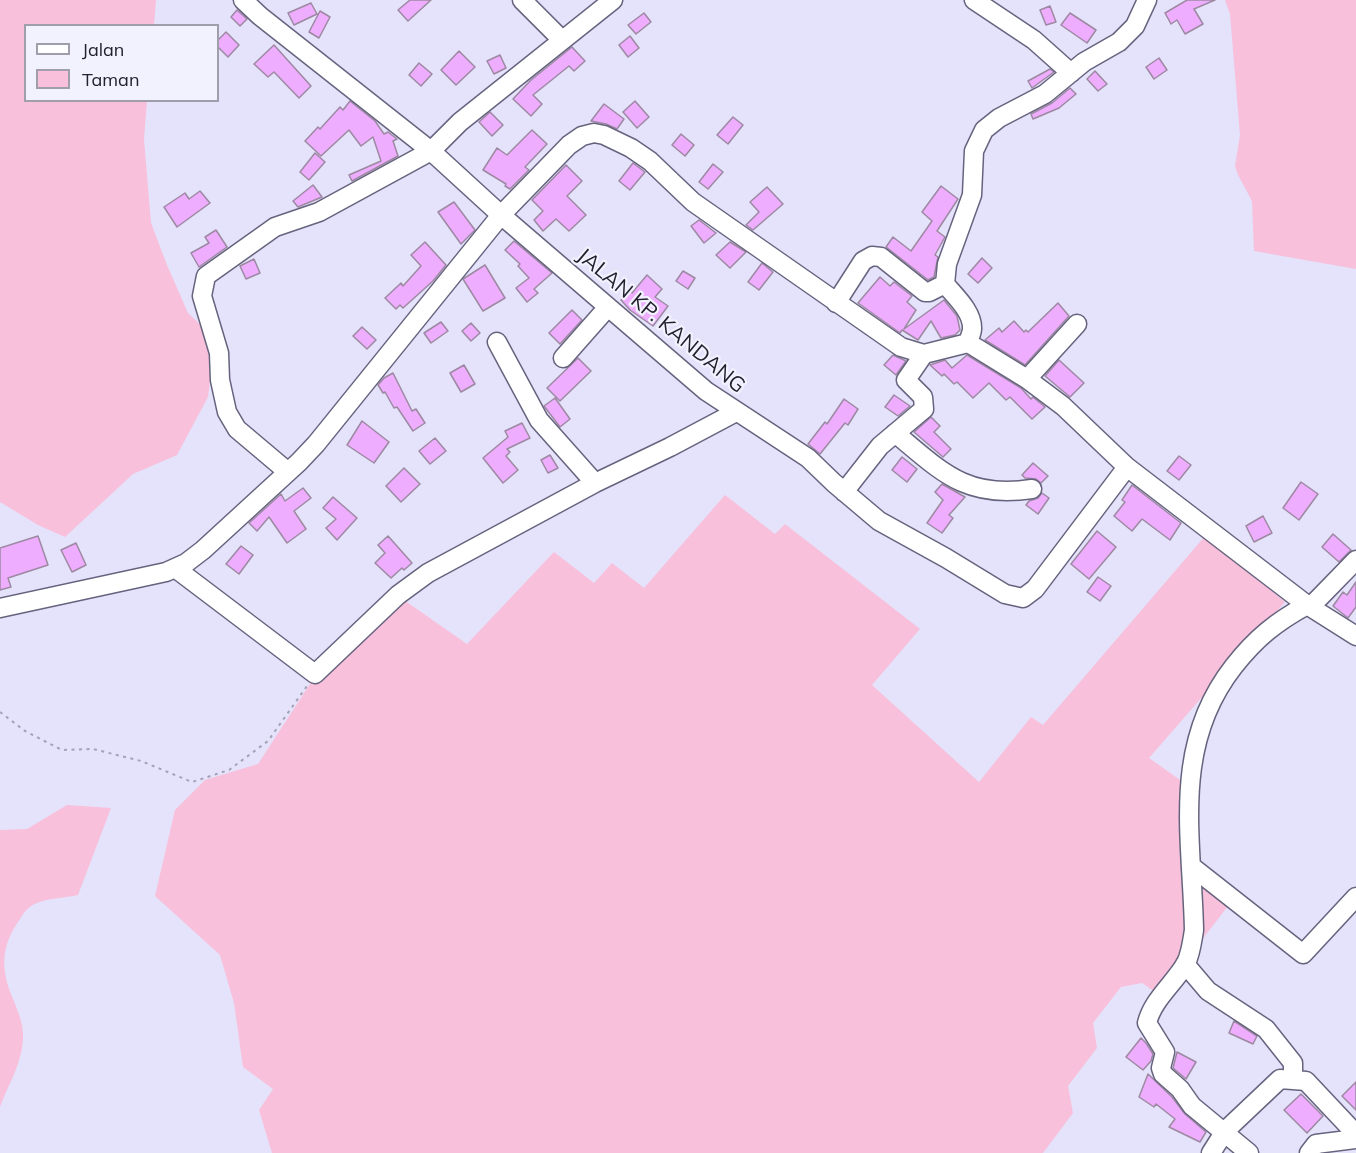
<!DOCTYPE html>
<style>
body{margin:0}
#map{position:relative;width:1356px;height:1153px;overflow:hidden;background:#e5e2fb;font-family:Mulish,sans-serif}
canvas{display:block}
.legend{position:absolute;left:24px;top:24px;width:195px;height:78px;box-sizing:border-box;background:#f2f1fe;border:2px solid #9f9eaa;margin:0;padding:8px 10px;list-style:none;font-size:18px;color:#23212d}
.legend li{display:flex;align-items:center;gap:12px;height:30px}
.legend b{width:30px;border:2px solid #9f9eaa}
</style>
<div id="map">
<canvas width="1356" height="1153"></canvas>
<ul class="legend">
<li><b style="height:8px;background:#fff"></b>Jalan</li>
<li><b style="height:16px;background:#f8c0da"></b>Taman</li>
</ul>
</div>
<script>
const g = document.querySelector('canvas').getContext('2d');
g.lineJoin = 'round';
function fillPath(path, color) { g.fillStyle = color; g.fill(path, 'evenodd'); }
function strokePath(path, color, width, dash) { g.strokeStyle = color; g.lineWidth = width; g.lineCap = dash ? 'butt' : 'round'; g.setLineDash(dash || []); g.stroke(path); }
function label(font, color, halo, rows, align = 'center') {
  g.font = font + ' Mulish,sans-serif'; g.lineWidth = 4.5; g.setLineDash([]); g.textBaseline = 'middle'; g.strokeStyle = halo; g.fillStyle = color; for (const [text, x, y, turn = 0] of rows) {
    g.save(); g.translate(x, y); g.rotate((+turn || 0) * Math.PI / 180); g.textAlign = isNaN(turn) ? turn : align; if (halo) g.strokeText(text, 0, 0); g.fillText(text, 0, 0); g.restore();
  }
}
fillPath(new Path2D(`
 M0,0H156L154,25L26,26V100L147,101L144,139L151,223L167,265L188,313L207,331L214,351L208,397L177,455L133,474L65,537L38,525L0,502Z
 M1225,0H1356V269L1254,251L1252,201L1238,175L1235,166L1240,135L1230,14Z
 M725,495L775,534L785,524L920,629L872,685L979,782L1031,717L1043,725L1205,536L1285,602L1149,758L1190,787L1196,864L1232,901L1197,946L1164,998L1142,983L1121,987L1093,1023L1097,1048L1068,1086L1073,1113L1043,1153H272L259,1110L273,1089L243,1067L234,1003L220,955L155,896L175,810L205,780L258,764L323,664L401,598L467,644L554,552L594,583L612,563L644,588Z
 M67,805L111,808L78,895C65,898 49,898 37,903C29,906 24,912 20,919C4,942 0,961 9,989C14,1003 22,1017 23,1033C24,1060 9,1083 0,1107V830L27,829Z`), '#f8c0da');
const building = new Path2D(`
 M410,0H431L408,21L398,10Z
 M1187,0H1215L1194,9L1203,24L1185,34L1177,20L1171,24L1165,13Z
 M311,3L317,14L294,25L288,13Z
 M1050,6L1056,22L1046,25L1040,10Z
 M237,10L247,19L240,26L231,17Z
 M320,11L330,17L319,38L309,32Z
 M644,13L651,22L636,34L628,25Z
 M1070,13L1096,30L1087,43L1061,25Z
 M226,32L239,45L228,57L218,47V40Z
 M630,36L639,48L628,57L619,45Z
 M274,45L311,86L299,98L274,72L268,77L254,64Z
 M572,47L585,61L574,71L569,66L533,95L542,104L531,116L513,99L531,80Z
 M459,51L475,67L456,85L441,70Z
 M500,55L506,68L494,74L487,61Z
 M1159,58L1167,70L1154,79L1146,67Z
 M419,63L432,74L421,86L409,75Z
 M1050,69L1054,72L1032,88L1028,81Z
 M1095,71L1107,84L1098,91L1087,79Z
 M1070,88L1076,94L1059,108L1033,119L1031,114L1052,103Z
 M350,101L375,121L384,134L388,132L397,139L393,141L398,156L352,181L349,175L381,161L373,137L361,146L349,130L321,156L305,141L318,127L320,129L340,107L343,110Z
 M635,101L649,117L637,128L623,112Z
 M604,104L624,119L617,129L606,124L591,121Z
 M490,112L503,125L492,136L479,122Z
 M733,117L743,125L728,144L717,135Z
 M532,130L547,144L525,167L529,170L510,189L505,186L506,184L483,170L497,148L507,155Z
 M681,134L694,145L685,156L672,145Z
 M315,153L325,162L309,180L300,172Z
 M633,163L645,172L630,190L619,181Z
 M713,164L723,172L708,189L699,182Z
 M566,165L582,181L567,196L586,215L569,231L556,219L543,231L534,220L543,211L532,200Z
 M313,185L322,197L298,207L293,201Z
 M941,186L958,199L937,231L945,237L935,255L938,257L934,277L928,280L886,247L893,237L911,251L932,221L922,212Z
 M767,187L783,204L753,230L746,225L759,212L750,202Z
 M200,191L210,203L177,227L164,207L185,193L189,199Z
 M454,202L475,230L461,244L438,212Z
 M699,220L716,233L704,243L691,226Z
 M216,230L227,247L199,267L191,253L209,243L205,237Z
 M514,241L552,273L534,289L538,293L527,302L516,288L529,278L518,266L520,264L505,250Z
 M425,242L446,265L433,281L403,308L400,305L396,309L385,298L401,283L403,286L421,266L411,255Z
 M730,242L746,252L730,268L716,255Z
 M982,258L992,268L978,283L968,274Z
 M254,259L260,273L246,279L240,266Z
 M762,263L773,272L759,290L748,282Z
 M485,265L505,298L483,311L463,279Z
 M683,271L695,278L688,289L676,281Z
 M647,275L662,289L655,297L668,306L653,326L630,310L621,300L631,291L632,293Z
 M880,277L890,286L894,282L912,296L907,302L916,310L904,329L944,300L957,316L960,330L955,335L941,338L931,321L918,340L902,330L900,333L858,303Z
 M1058,303L1069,316L1025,365L985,340L999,328L1002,332L1014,321L1024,332L1026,330L1028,332Z
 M572,310L582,320L560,344L549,333Z
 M441,322L448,331L431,343L424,333Z
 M471,323L480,333L471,341L462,331Z
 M362,327L376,340L367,349L353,336Z
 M893,355L906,361L896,375L884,365Z
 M967,355L1021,388L1031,399L1033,397L1045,407L1032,419L1010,397L1006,400L989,383L973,398L957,382L954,384L944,374L942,376L930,365L945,360L952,368Z
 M578,358L591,371L560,401L547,388Z
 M1059,360L1084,383L1070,397L1045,376Z
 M464,365L475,384L461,392L450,373Z
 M393,373L412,411L416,409L425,423L413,431L397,407L394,408L385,392L383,393L378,385L384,378Z
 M894,395L910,406L898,416L885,407Z
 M555,398L570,419L560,427L544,406Z
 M844,399L858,409L848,425L845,423L820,454L808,444L825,422L827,424Z
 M931,417L940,426L934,432L951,449L943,457L914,432Z
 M362,421L389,442L374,463L347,445Z
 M522,423L530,438L507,449L510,452L506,456L518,470L503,483L483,458L508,437L505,431Z
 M435,438L446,451L430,464L419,451Z
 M550,455L558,468L548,473L541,460Z
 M1179,456L1191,465L1179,480L1167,471Z
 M902,457L917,469L907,482L892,470Z
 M1033,463L1048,476L1041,483L1036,479L1025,478L1022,475Z
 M404,468L420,484L401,502L386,486Z
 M1301,482L1318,494L1299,520L1283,508Z
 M942,484L965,497L949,515L953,518L942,533L927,523L943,500L935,492Z
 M1132,485L1181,523L1170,540L1142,519L1132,531L1114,516L1125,502L1122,500Z
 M303,488L311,498L294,511L306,529L287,543L269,517L257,531L249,523L281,494L285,501Z
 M1042,493L1049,498L1038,514L1026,505L1029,501L1038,498Z
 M333,497L357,518L337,540L326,528L336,519L323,508Z
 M1263,516L1272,533L1254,542L1246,526Z
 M1097,531L1116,547L1089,579L1071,564Z
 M1333,534L1351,550L1339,562L1322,547Z
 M38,536L48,565L8,578L11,587L0,590V548Z
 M388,536L412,563L404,570L402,568L391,578L375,563L385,553L378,545Z
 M76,543L86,565L72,572L61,550Z
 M241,546L253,555L239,574L226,564Z
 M1098,577L1111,586L1100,601L1087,592Z
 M1356,582V607L1348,618L1333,606L1343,592L1347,595Z
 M1234,1021L1257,1036L1253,1044L1229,1033Z
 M1141,1038L1146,1043L1153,1054L1151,1061L1143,1070L1126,1057Z
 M1177,1052L1196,1062L1186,1079L1173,1068Z
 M1148,1074L1172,1097L1185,1114L1206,1132L1200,1142L1169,1127L1175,1119L1156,1104L1154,1107L1139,1097Z
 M1356,1082V1110L1342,1096Z
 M1301,1094L1323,1116L1307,1133L1284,1110Z`);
fillPath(building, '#eeadfe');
strokePath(building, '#9d89a2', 1.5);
const minor = new Path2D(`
 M243,0L260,16L431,151L501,215L706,391L808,458L834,483L879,521L946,558L1005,594L1023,598L1035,589L1127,467L1307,605L1314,603L1320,597L1356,560
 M522,0L562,40
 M974,0L1034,40L1071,73
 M836,303L863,261L872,256L881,257L925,292H929L945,284
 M497,342L539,420L595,483
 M968,343C969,338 972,333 972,329C973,312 955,296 945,284L947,264L972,195L974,151L984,130L999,118L1045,94L1084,62L1119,42L1135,26L1147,0
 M563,358L608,307
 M1027,379L1077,324
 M895,433C942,472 966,499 1032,489
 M288,472L237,429L227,412L220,380L219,353L202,296L206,276L275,227L319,212L431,151L460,122L613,0
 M844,492L880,446L924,409L923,397L906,380L924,354
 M175,568L315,674L398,595L428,573L595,483L670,447L736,412
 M0,608L166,572L186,563L203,550L299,462L316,444L501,215L569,145L582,136L594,133L604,135L631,148L650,161L693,202L901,347L924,354L968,343L975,347L1027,379L1063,406L1127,467
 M1191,866L1303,954L1356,897
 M1185,964L1208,991L1266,1029L1293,1063V1079
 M1211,1153L1225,1131L1280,1079L1306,1081L1356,1134
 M1249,1153L1192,1106L1180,1089L1163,1074L1161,1068L1165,1052L1147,1023C1153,999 1174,984 1186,963C1191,953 1192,942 1194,930C1192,836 1171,746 1234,666C1256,638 1276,622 1307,605L1356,636
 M1309,1153L1316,1144L1356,1139`);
strokePath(minor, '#66637e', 21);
strokePath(new Path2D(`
 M0,712L25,731L62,750L93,749L141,761L192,782L229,770L268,741L307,686`), '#a4a2b6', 2, [3, 4.5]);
strokePath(minor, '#fff', 18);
label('21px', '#23212d', '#f2f1fe', [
 ["JALAN KP. KANDANG",661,321,40]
]);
</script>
